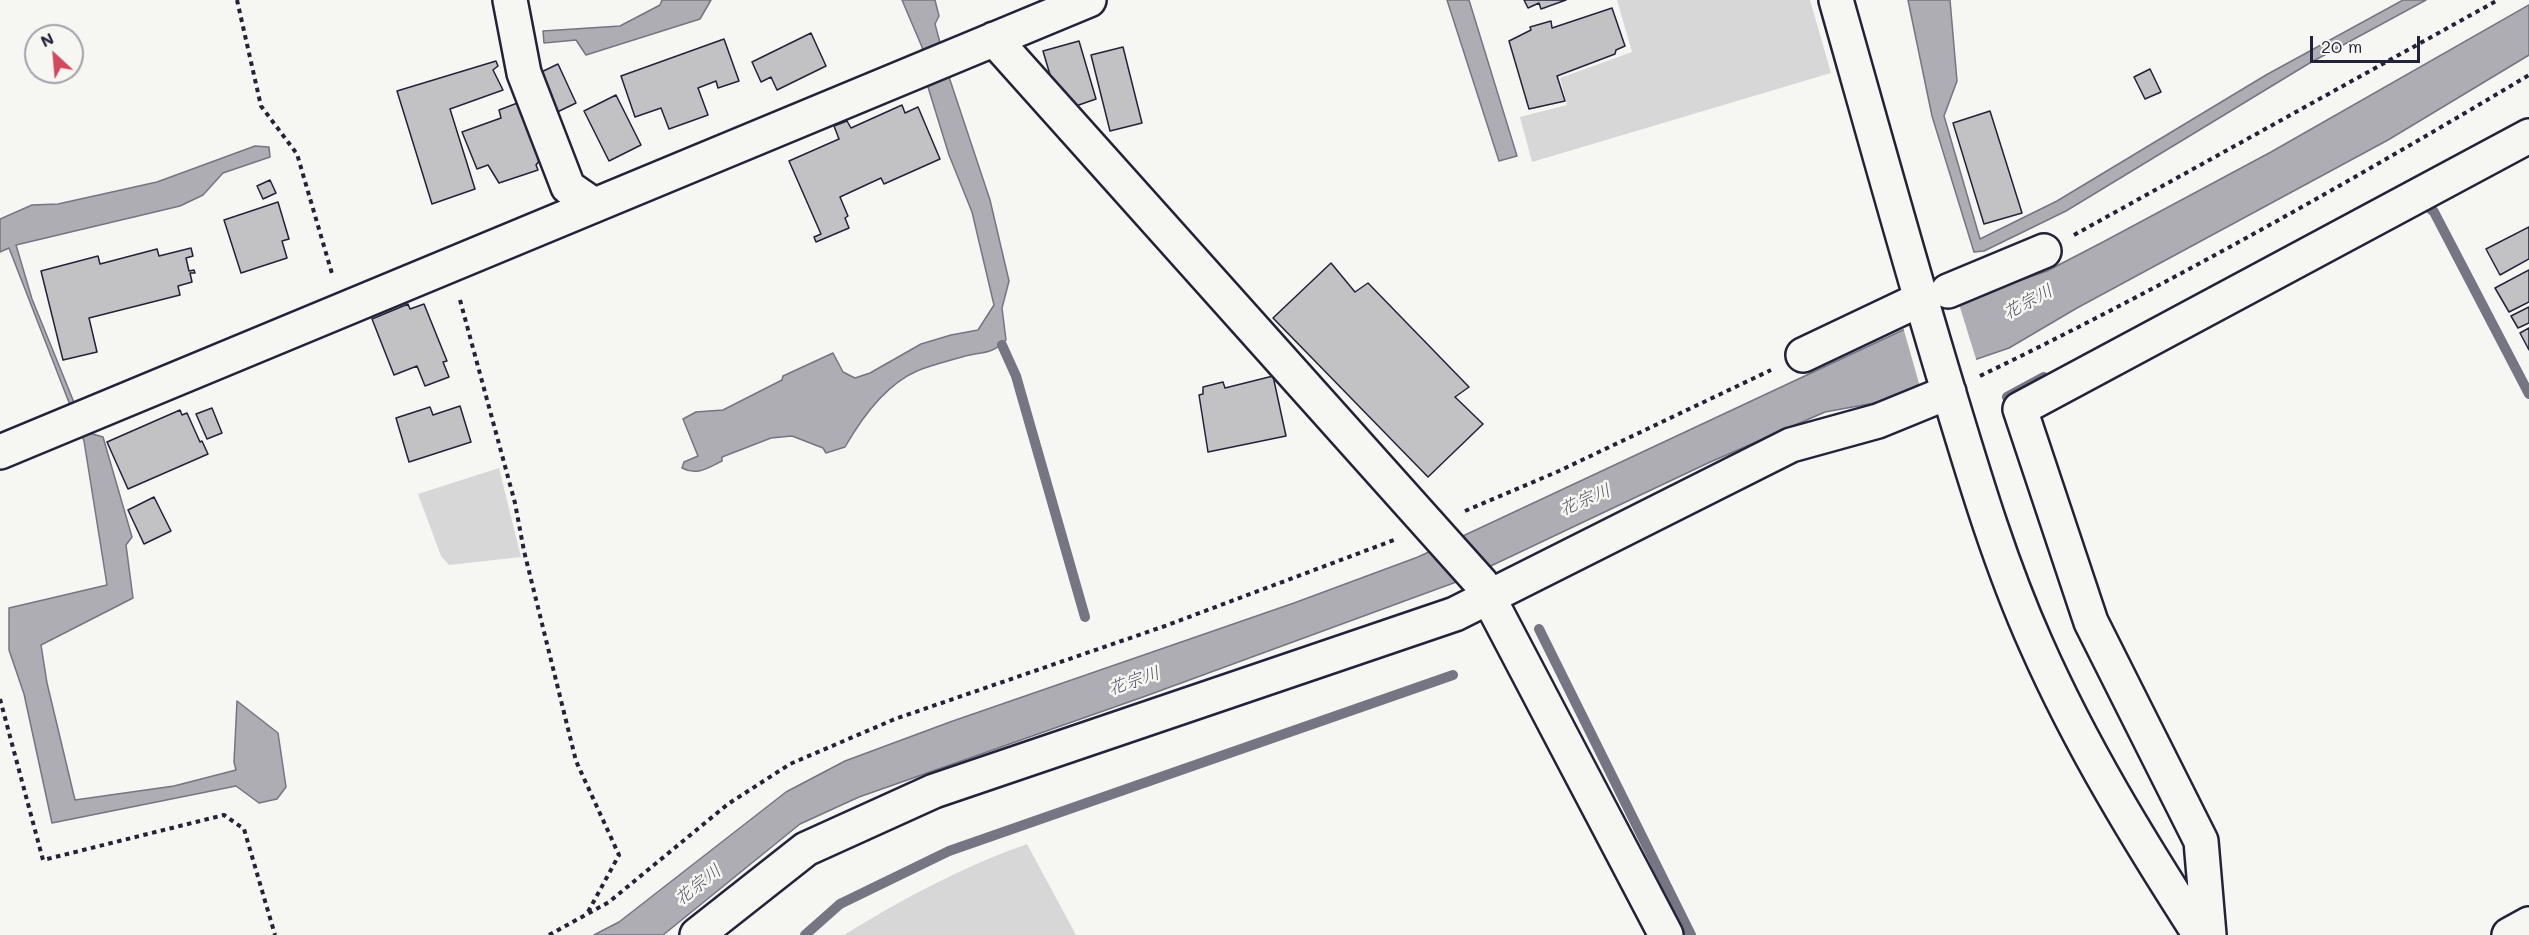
<!DOCTYPE html>
<meta charset="utf-8">
<style>
body{margin:0}
#map{position:relative;width:2529px;height:935px;overflow:hidden;background:#f6f6f2;font-family:Mali,sans-serif}
canvas{display:block}
.north{position:absolute;left:24px;top:24px;width:60px;height:60px;box-sizing:border-box;background:#f6f6f2;border:2px solid #a1a1a9;border-radius:50%;rotate:334deg;font-size:16px;font-weight:700;line-height:24px;text-align:center;color:#22223b}
.north::after{content:'';display:block;margin:auto;width:21px;height:27px;background:#d1495b;clip-path:polygon(50% 0,100% 100%,50% 72%,0 100%)}
.scale{position:absolute;left:2310px;top:36px;width:110px;height:27px;box-sizing:border-box;border:3px solid #22223b;border-top:0;padding-left:8px;font-size:18px;line-height:21px;white-space:nowrap;color:#22223b;-webkit-text-stroke:4px #f6f6f2;paint-order:stroke}
</style>
<div id="map">
<canvas width="2529" height="935"></canvas>
<div class="north">N</div>
<div class="scale">20 m</div>
</div>
<script>
const g = document.querySelector('canvas').getContext('2d');
g.lineJoin = 'round';
function fillPath(path, color) { g.fillStyle = color; g.fill(path, 'evenodd'); }
function strokePath(path, color, width, dash) { g.strokeStyle = color; g.lineWidth = width; g.lineCap = dash ? 'butt' : 'round'; g.setLineDash(dash || []); g.stroke(path); }
function label(font, color, halo, rows, align = 'center') {
  g.font = font + ' Mali,"Klee One",sans-serif'; g.lineWidth = 5; g.setLineDash([]); g.textBaseline = 'middle'; g.strokeStyle = halo; g.fillStyle = color; for (const [text, x, y, turn = 0] of rows) {
    g.save(); g.translate(x, y); g.rotate((+turn || 0) * Math.PI / 180); g.textAlign = isNaN(turn) ? turn : align; if (halo) g.strokeText(text, 0, 0); g.fillText(text, 0, 0); g.restore();
  }
}
fillPath(new Path2D(`
 M1617,0H1810L1831,73L1532,162L1520,117L1567,105L1560,78L1632,52Z
 M499,468L521,557L449,565L441,556L418,494Z
 M1027,844L1076,935H844C902,899 962,867 1027,844Z`), '#d7d7d7');
const water = new Path2D(`
 M662,0H711L700,19L586,55L576,40L544,43L543,31L620,26L660,5Z
 M902,0H935L939,16L935,24L950,80L990,200L1009,281L1002,308L1006,340C993,354 982,352 965,356C949,361 931,365 917,371C885,385 861,419 845,447L826,453L823,448L792,436L771,438L722,457V461C708,468 697,476 682,468L684,462L698,456L683,419L696,412L723,410L782,380L783,376L833,353L843,372L855,378L870,373L921,344L951,335L978,330L994,305L972,212L949,155L928,87L922,47Z
 M1447,0H1469L1517,156L1499,161Z
 M1908,0H1950L1957,81L1944,116L1980,239L2057,201L2266,75L2403,0H2426L2308,64L2066,211L1984,251L1974,252L1932,116Z
 M2529,5V55L2388,140L2077,308L2009,348L1977,359L1880,402L1825,412L1708,463L1459,581L1143,697L859,797L800,824L663,935H594L619,922L786,792L845,761L950,722L1294,603L1418,557L1980,294L2047,271L2103,242L2271,152Z
 M255,146L269,147L270,157L223,173L203,195L180,206L16,245L32,299L86,432L103,437L132,537L126,545L133,598L41,645L47,683L75,800L174,786L236,770L234,762L237,701L278,733L286,787L277,799L259,803L236,786L52,823L24,694L9,650V608L107,585L84,441L9,248L0,252V219L32,205L58,204L157,182Z`);
fillPath(water, '#adadb3');
strokePath(water, '#757583', 1.5);
fillPath(new Path2D(`
 M1958,301L1977,362L1920,387L1903,327Z`), '#f6f6f2');
strokePath(new Path2D(`
 M2419,198L2434,212L2529,394
 M1002,345L1016,376L1085,617
 M2007,397L2044,377
 M1539,629L1691,935
 M805,935L840,904L949,851L1453,675`), '#757583', 10);
const building = new Path2D(`
 M1524,0H1566L1541,9L1539,3L1528,8Z
 M1612,8L1625,46L1616,50L1615,54L1557,76L1565,101L1529,109L1509,41L1531,30L1530,27L1551,21L1552,28Z
 M811,33L826,66L777,90L771,77L761,82L752,62Z
 M724,39L739,81L718,88L716,81L698,88L708,115L669,129L661,108L635,117L621,76Z
 M1079,41L1096,99L1073,107L1053,85L1043,51Z
 M1123,47L1142,123L1110,131L1091,55Z
 M496,61L498,66L493,70L503,90L450,109L475,189L432,204L397,91Z
 M558,64L576,103L549,116L531,77Z
 M2150,69L2161,92L2145,99L2134,77Z
 M616,95L641,145L609,161L584,111Z
 M528,99L543,146L536,150L540,160L536,165L538,170L499,183L488,165L477,169L462,132L501,118L499,110Z
 M902,105L905,113L918,107L940,159L884,184L881,178L840,197L848,216L845,218L849,228L816,242L814,237L821,234L789,161L839,139L834,126L847,121L851,128Z
 M1990,111L2022,213L1984,224L1953,123Z
 M270,180L276,193L263,199L257,186Z
 M278,202L289,239L282,241L287,258L241,273L224,220Z
 M2529,227V259L2500,275L2486,249Z
 M191,248L193,256L186,258L189,271L194,270L195,273H190L192,282L178,286L180,295L89,318L97,352L63,360L41,271L98,256L100,264L157,249L159,256Z
 M1331,263L1355,292L1368,283L1469,387L1455,397L1483,424L1428,477L1273,318Z
 M2529,270V302L2509,312L2495,288Z
 M408,304L410,309L424,304L447,361L443,362L449,377L425,386L417,366L394,375L372,319Z
 M2529,307V323L2518,328L2511,316Z
 M2529,328V350L2520,333Z
 M1273,376L1286,436L1208,452L1199,395L1203,394V387L1223,382L1225,388Z
 M460,406L471,442L409,462L396,418L430,407L433,415Z
 M212,408L222,433L207,439L196,414Z
 M180,410L182,415L187,413L200,442L202,441L208,454L128,489L107,442Z
 M154,497L171,531L144,544L128,510Z`);
fillPath(building, '#c2c2c4');
strokePath(building, '#22223b', 1.5);
const minor = new Path2D(`
 M510,0L524,73L568,187L594,205
 M1836,0C1872,127 1907,254 1945,380C1972,469 1998,559 2036,644C2081,746 2140,842 2200,935
 M994,39L1481,583L1666,935
 M1948,291L2044,251
 M1803,355L1921,299
 M0,452L1089,0
 M697,935L806,849L934,791L1455,614L1791,445L1878,421L1949,392
 M2209,935L2201,841L2091,622L2020,409L2529,136
 M2509,935L2529,924`);
strokePath(minor, '#22223b', 38);
strokePath(new Path2D(`
 M237,0L261,106L297,154L333,277
 M2074,235L2498,0
 M460,300L515,503L524,551L576,761L619,855L588,912
 M1980,376C2168,285 2350,182 2529,75
 M1465,511L1559,471L1771,370
 M0,699L43,860L224,815L244,829L275,935
 M549,935L609,902L728,804L790,764L895,719L1165,626L1394,540`), '#22223b', 4, [4.5, 4.5]);
strokePath(minor, '#f6f6f2', 33);
label('italic 18px', '#535365', '#f6f6f2', [
 ["花宗川",2028,302,-28],
 ["花宗川",1585,500,-23],
 ["花宗川",1134,681,-19],
 ["花宗川",698,885,-38]
]);
</script>
